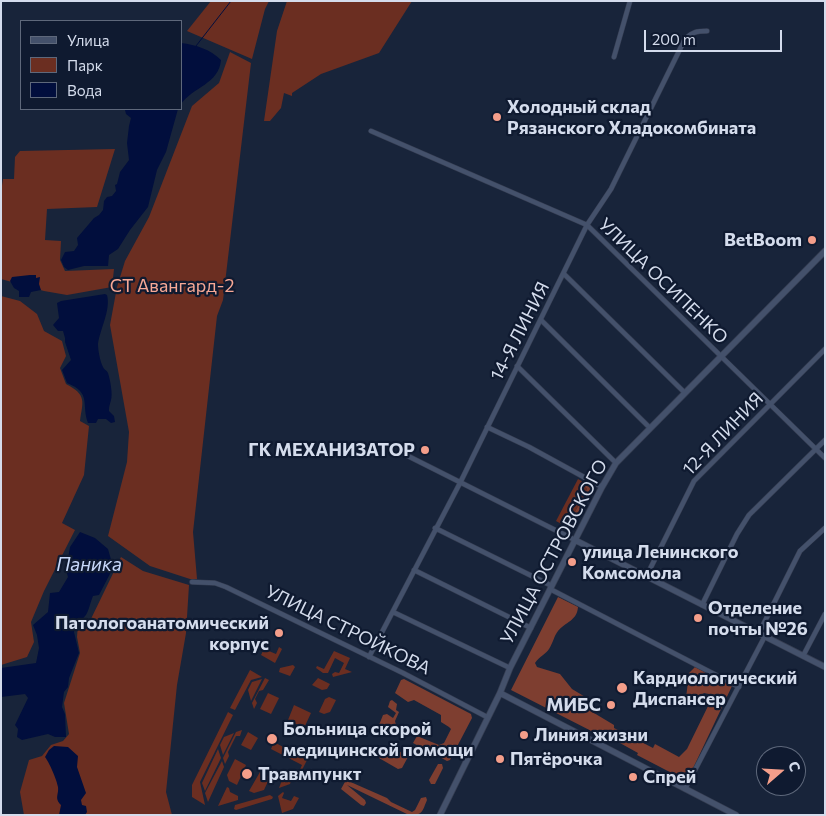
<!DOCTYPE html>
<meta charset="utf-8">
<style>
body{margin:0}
#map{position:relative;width:826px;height:816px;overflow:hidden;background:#18243a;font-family:Commissioner,sans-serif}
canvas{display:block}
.frame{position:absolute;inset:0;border:2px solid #d4dcec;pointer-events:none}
.legend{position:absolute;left:20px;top:20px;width:162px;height:90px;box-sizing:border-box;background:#0f1a30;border:1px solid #5e687b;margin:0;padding:6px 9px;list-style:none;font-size:15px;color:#d4dcec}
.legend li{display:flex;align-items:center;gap:10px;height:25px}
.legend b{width:25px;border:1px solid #5e687b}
.north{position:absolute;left:756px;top:746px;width:50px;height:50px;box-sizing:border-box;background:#0f1a30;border:1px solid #5e687b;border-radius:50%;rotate:71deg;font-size:14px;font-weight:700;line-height:20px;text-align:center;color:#d4dcec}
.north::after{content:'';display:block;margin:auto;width:18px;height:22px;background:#f49e8a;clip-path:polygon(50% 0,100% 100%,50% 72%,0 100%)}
.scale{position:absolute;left:644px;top:30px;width:138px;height:22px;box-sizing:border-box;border:2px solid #d4dcec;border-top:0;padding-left:6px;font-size:15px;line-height:18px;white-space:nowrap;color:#d4dcec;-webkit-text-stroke:4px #0f1a30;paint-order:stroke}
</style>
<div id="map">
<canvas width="826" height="816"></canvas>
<div class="frame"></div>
<ul class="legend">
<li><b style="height:6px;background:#44516b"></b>Улица</li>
<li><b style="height:14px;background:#6b2e21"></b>Парк</li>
<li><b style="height:14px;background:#010e3d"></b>Вода</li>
</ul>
<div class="north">С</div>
<div class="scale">200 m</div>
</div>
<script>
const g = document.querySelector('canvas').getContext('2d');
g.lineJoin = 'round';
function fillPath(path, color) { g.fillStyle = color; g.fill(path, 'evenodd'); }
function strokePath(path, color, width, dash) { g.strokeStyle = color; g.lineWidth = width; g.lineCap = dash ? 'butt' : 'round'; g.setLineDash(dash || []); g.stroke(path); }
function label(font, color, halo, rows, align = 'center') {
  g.font = font + ' Commissioner,sans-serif'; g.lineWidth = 4.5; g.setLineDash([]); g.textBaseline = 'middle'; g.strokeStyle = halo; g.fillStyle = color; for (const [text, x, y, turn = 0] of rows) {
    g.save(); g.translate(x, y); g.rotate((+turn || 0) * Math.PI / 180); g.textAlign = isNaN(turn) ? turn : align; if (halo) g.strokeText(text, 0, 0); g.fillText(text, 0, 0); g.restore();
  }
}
fillPath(new Path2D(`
 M211,1H269L265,9L252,59L187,31Z
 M287,1H412L379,53L321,74L292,93V96L284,93L281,108L270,121H264L277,31Z
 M230,52L251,63L223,300L217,316L193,532L197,579H190L150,566L108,536L127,462L129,432L110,325L117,287L125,261L149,217L192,106L219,83Z
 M115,149L97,207L47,209L45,240L61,241L60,260L65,271L114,269L112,287L67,295L44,291L1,279V192L3,179H14L15,157L20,151Z
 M1,296L20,301L37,314L44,331L62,341L66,356L60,368L66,384C87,395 83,401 80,421L89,426L84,475L62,523L75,530L44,591L31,622L34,642L27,657L1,665Z
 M578,479L585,483L584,486L587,489L567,527L556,521Z
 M121,557L143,571L189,585L186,633L177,685L166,792L172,815H24L20,792L29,760L42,756L51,745L63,741L69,734L64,703L80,653L77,637L78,624L88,625Z
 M279,647L282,649L275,663L261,655L264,649L276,654Z
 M334,651L350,658L345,669L352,672L333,677L332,674L335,672L339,673L344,663L335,658L328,673H323L316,668L317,666L324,669Z
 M293,665L295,667L290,676L279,672L280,668Z
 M250,670L262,677L251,680L235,710L230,708Z
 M265,678L269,680L263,690L259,691L255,699L257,703L254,709L252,703Z
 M318,678L330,684L327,689L322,690L312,685Z
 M262,679L251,701L248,690L252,682Z
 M268,693L279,698L271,714L260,709Z
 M329,697L336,700L330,712L324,714L319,712L325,699Z
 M294,705L311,713L304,728L288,720Z
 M228,712L233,715L200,782L205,805L192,797V785Z
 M242,730L240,736H236L228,752L229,756L225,764L223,758L236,732Z
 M248,732L258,738L251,750L241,745Z
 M234,733L223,755L220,745L224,737Z
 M274,742L307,760L296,782L295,780L302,765L271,749Z
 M218,749L221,758L205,791L202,783Z
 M235,759L246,765L237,785L229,781L227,775Z
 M222,761L224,767L208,802L205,793Z
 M260,772L270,777L264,790L254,793L249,791Z
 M285,772L293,775L290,784L279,788Z
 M227,787L229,788L230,792L238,796V800L218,806Z
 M283,792L284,793L282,798L291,801L294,796L299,798L293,809L282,813L278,796Z
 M270,795L273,797L272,799L236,810L234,809L235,805Z`), '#6b2e21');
fillPath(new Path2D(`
 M585,483L593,487L571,529L567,527L587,489L584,486Z
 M558,597L578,607C577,621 565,622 558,631C554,636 553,643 549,649C546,654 540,656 535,663L537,667L560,674L572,689L592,701L594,713L614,725V728L653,748L655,744L679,757L687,749L711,700L709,694L704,693L700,697L688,701L686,698L689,673L695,667L732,686L687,781L637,755L638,753L611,738L607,739L511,690Z
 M404,679L471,714L472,718L450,760L447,761L413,743L417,736L439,745L444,743L451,729L449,727L441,722V715L414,700L408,702L395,693L401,680Z
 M392,700L397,704L396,710L399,712L395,721L396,725L393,729L390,730L379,725L383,715L387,714L393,718L396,713L388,707L390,701Z
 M390,745L408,757L402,768L398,769L379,758L380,754Z
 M438,764H442L443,768L435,784H431L429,780Z
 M346,780L387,798L391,802L412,812L415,810L421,798L426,797L427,800C422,812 423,815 409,815L347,785L365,800L366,803L364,806L361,805L341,789Z`), '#7e3e30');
fillPath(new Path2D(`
 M181,43C196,45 210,49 221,60C219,84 193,87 181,104Z
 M127,109H178L166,152L157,170L148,207L130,230L118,249L109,255L108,266H84L68,270L64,267L61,260L65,252L74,251L78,245L77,238L94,218L99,215L103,210L104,201L107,197L112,196L116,191L115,185L117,184L120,172L129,160L127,143L129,126L131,118L126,114L125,110Z
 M30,275H36V278L40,277L39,284L41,290L31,292L29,297H19V291L14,288L10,281L12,277Z
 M105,294L107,295C111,310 100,329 98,344C98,350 100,361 103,367C105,371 106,369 108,373C110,379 113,394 111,400C110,404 109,406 109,411L114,416L115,422L111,423L106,419H98L96,423H88C81,404 92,393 67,383L62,370L71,360L65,342V338L63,331H58L53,325L59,318L57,303L61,301Z
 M80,532L95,538L108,549L112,563V570L99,595L93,596C88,608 89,618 76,622L74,632L79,653L69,678L68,687L64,692L62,707L65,714L66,737H55L48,734L22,740L17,737L18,729L15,725L28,698L25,694L1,697V668L36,663L39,648L37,635L33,625L48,612L50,593L59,592L68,577L66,570L70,547Z
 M54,746L68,747L78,756L77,767L86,793L81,800L82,805L86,806L87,812L85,815H59L61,805C54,798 59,795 58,787C57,780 49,762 45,757L49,750Z`), '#010e3d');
strokePath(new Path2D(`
 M196,46L231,1`), '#010e3d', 1);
const minor = new Path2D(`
 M614,57L630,1
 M371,131L587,225L825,458
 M564,274L685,393
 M541,320L650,428
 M517,366L616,463
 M487,427L529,447L602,487
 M404,454L575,540
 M435,528L552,586
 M414,570L531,628
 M646,577L694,481L825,349
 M192,582L215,583L226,587L403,673L487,717
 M550,589L739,687
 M702,605L737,534L749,515L825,440
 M393,612L510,668
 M759,633L800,551L825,528
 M803,656L825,614
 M369,657L460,483L587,225L611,189L685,39C692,32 697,31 707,31
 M685,789L765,636`);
const tertiary = new Path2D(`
 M575,540L825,667
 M500,693L736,815
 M440,815L500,693L510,668L602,487L616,463L825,251`);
strokePath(minor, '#363e52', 5.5);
strokePath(tertiary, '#363e52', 7);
strokePath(minor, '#44516b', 4.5);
strokePath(tertiary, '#44516b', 5.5);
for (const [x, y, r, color] of [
 [497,117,5,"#f49e8a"],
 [812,240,5,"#f49e8a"],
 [425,450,5,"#f49e8a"],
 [572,562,5,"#f49e8a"],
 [698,618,5,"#f49e8a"],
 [279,633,5,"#f49e8a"],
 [622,688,6,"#f49e8a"],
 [611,705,5,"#f49e8a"],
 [524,735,5,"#f49e8a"],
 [272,739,6,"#f49e8a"],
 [500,759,5,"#f49e8a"],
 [247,774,6,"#f49e8a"],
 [633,777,5,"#f49e8a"]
]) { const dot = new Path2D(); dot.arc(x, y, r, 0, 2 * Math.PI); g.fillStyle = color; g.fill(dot); strokePath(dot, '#0f1a30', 2); }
label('bold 18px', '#d4dcec', '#0f1a30', [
 ["Холодный склад",507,107],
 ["Рязанского Хладокомбината",507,128],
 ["BetBoom",802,240,"right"],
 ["ГК МЕХАНИЗАТОР",415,450,"right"],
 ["улица Ленинского",582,552],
 ["Комсомола",582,573],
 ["Отделение",708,608],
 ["почты №26",708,629],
 ["Патологоанатомический",269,623,"right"],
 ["корпус",269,644,"right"],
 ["Кардиологический",633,678],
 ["Диспансер",633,699],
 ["МИБС",601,705,"right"],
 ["Больница скорой",283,729],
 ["медицинской помощи",283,750],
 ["Линия жизни",534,735],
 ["Пятёрочка",510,759],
 ["Травмпункт",258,774],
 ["Спрей",643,777]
], 'left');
label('18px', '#d4dcec', '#0f1a30', [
 ["УЛИЦА ОСИПЕНКО",663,281,44],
 ["14-Я ЛИНИЯ",520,331,-63],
 ["12-Я ЛИНИЯ",723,434,-46],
 ["УЛИЦА ОСТРОВСКОГО",554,552,-62],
 ["УЛИЦА СТРОЙКОВА",348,630,26]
]);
label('18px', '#f7a895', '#0f1a30', [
 ["СТ Авангард-2",172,286]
]);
label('italic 19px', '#c7d8f9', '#0f1a30', [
 ["Паника",89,565]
]);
</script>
